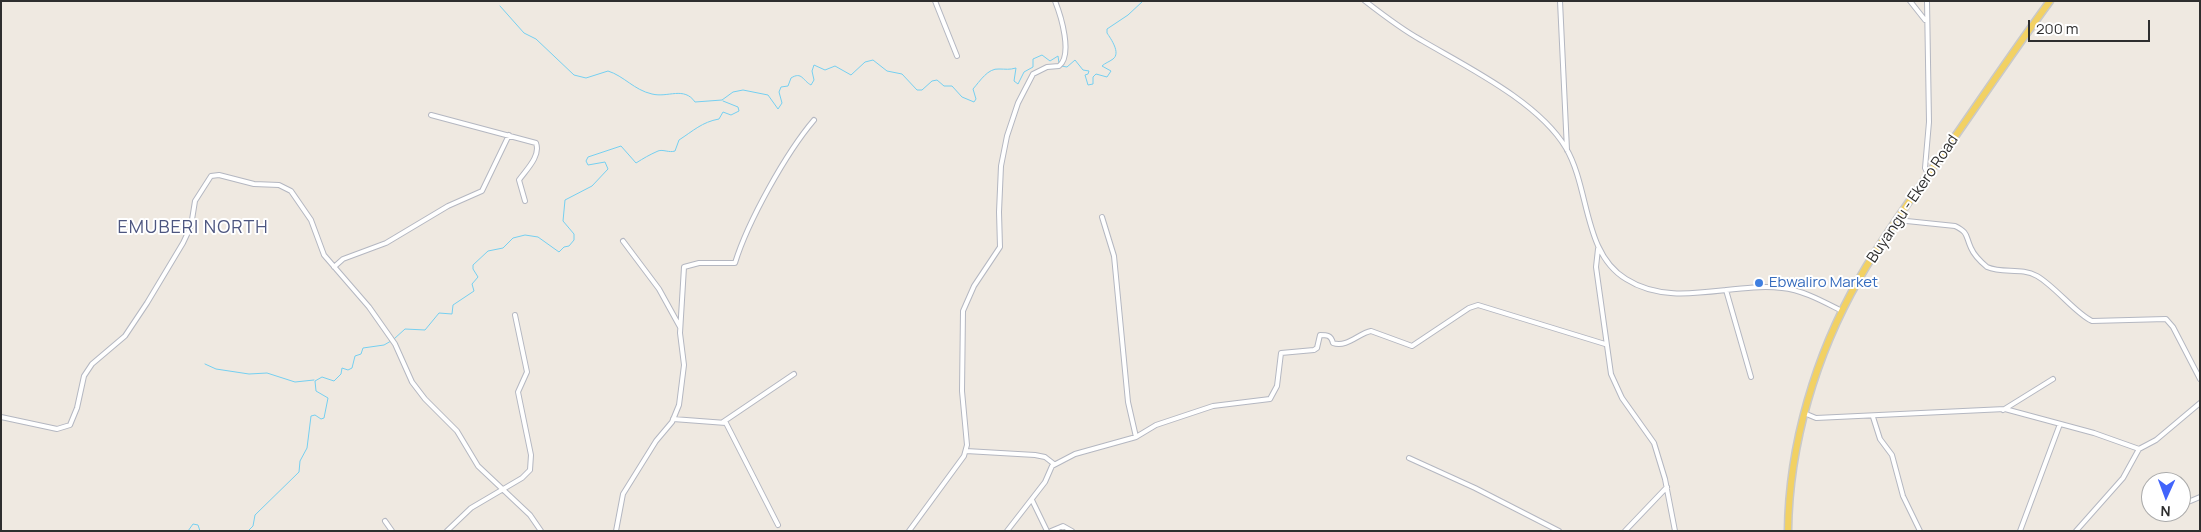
<!DOCTYPE html>
<style>
body{margin:0}
#map{position:relative;width:2201px;height:532px;overflow:hidden;background:#efe9e1;font-family:Manrope,sans-serif}
canvas{display:block}
.frame{position:absolute;inset:0;border:2px solid #2e2e2e;pointer-events:none}
.north{position:absolute;left:2141px;top:472px;width:50px;height:50px;box-sizing:border-box;background:#fff;border:1px solid #ababab;border-radius:50%;rotate:182deg;font-size:14px;font-weight:700;line-height:20px;text-align:center;color:#2e2e2e}
.north::after{content:'';display:block;margin:auto;width:18px;height:22px;background:#4264fb;clip-path:polygon(50% 0,100% 100%,50% 72%,0 100%)}
.scale{position:absolute;left:2028px;top:20px;width:122px;height:22px;box-sizing:border-box;border:2px solid #2e2e2e;border-top:0;padding-left:6px;font-size:15px;line-height:18px;white-space:nowrap;color:#2e2e2e;-webkit-text-stroke:4px #fff;paint-order:stroke}
</style>
<div id="map">
<canvas width="2201" height="532"></canvas>
<div class="frame"></div>
<div class="north">N</div>
<div class="scale">200 m</div>
</div>
<script>
const g = document.querySelector('canvas').getContext('2d');
g.lineJoin = 'round';
function strokePath(path, color, width, dash) { g.strokeStyle = color; g.lineWidth = width; g.lineCap = dash ? 'butt' : 'round'; g.setLineDash(dash || []); g.stroke(path); }
function label(font, color, halo, rows, align = 'center') {
  g.font = font + ' Manrope,sans-serif'; g.lineWidth = 4; g.setLineDash([]); g.textBaseline = 'middle'; g.strokeStyle = halo; g.fillStyle = color; for (const [text, x, y, turn = 0] of rows) {
    g.save(); g.translate(x, y); g.rotate((+turn || 0) * Math.PI / 180); g.textAlign = isNaN(turn) ? turn : align; if (halo) g.strokeText(text, 0, 0); g.fillText(text, 0, 0); g.restore();
  }
}
strokePath(new Path2D(`
 M500,6L524,33L536,39L574,75L586,78L608,71C624,76 634,90 652,94C668,98 684,86 695,102L722,100L733,92L743,90L768,95L778,109L782,103L779,92L781,87L788,86L791,78C802,71 803,81 811,85L814,80L812,71L814,65L825,70L835,66L851,75L865,62L873,60L887,71L902,74L917,90H922L932,81L937,80L944,86H952L962,97L974,102L976,99L973,89C980,81 988,68 999,69C1006,69 1009,70 1016,68L1014,81L1018,84L1024,72L1033,67V59L1042,55L1050,61L1058,56L1059,63
 M1061,66L1067,67L1075,60L1083,70L1089,71L1088,74L1085,75L1088,85L1093,84V77L1096,74L1107,77L1111,71L1102,66C1105,63 1109,62 1113,59C1121,53 1111,39 1107,33V29L1128,15L1143,1
 M394,339L405,329L425,330L439,313L452,314L453,305L474,291L472,284L478,277L473,269V265L488,251L503,248L513,238L525,235L538,237L559,252L564,247L569,246L574,240V234L563,221L565,200L592,186L608,169L605,162L588,165L586,161L588,157L621,146L636,163C644,158 649,155 658,151C663,149 669,153 675,151L679,140C693,131 702,122 719,119L723,112L731,115L739,111L738,107L723,101
 M205,364L216,369L249,374L267,373L295,382L314,380
 M188,531L193,524L198,525L200,531
 M248,531L253,526L255,515L299,472L300,461L307,448L311,416L315,415L321,419L324,418L328,398L316,391L315,381L322,377L334,381L341,374L342,368L348,370L352,368L355,356L361,354L363,348L384,345L391,341`), '#75cff0', 1);
const minor = new Path2D(`
 M935,1L957,56
 M1365,1C1383,15 1401,29 1421,40C1467,67 1539,102 1566,148C1590,189 1583,253 1626,279C1673,309 1731,282 1782,288C1803,290 1824,302 1842,311
 M1560,1L1567,150
 M1910,1L1925,20
 M1927,1L1929,122L1925,168L1928,174
 M431,115L536,143C541,156 526,170 519,180L525,201
 M1897,220L1955,226C1969,233 1965,235 1971,248C1974,255 1981,262 1987,267C2003,274 2021,267 2037,276C2056,287 2076,314 2092,321L2166,319L2173,327L2200,379
 M623,241L659,289L680,327
 M1598,249L1596,267L1611,374L1622,398L1654,443L1665,479L1675,531
 M334,267L343,259L386,243L448,206L482,191L509,135
 M1726,290L1751,377
 M2003,410L2053,379
 M1804,413L1816,418L2005,409L2094,433L2139,449L2156,440L2200,403
 M1,417L57,429L70,425L77,408L84,376L92,364L125,336L147,303L183,243L191,226L195,201L211,176L219,175L254,184L279,185L291,191L311,220L324,255L369,307L395,344L412,382L425,399L457,431L478,466L530,515L541,531
 M1873,417L1880,439L1892,455L1903,496L1920,531
 M673,419L726,423L778,525
 M723,422L794,374
 M1136,437L1156,425L1213,406L1270,399L1277,386L1281,353L1314,350L1317,348L1320,335C1327,335 1331,335 1333,343C1347,348 1359,333 1371,331L1412,346L1469,308L1478,305L1605,344
 M966,451L1035,455L1045,457L1054,464
 M1409,458L1475,488L1559,531
 M1032,500L1047,531
 M2181,505L2200,497
 M385,521L392,531
 M447,531L471,508L522,478L530,470L531,455L518,392L527,372L515,315
 M616,531L623,494L656,441L672,422L679,405L684,365L680,333L684,267L699,263H735C748,221 786,153 814,120
 M909,531L964,456L967,445L962,391L963,311L974,286L1000,247L999,212L1001,166L1007,136L1018,103L1033,74L1047,67L1059,66C1073,55 1061,16 1055,1
 M1007,531L1045,482L1052,466L1075,454L1136,437L1128,402L1114,256L1102,217
 M1051,531L1063,526L1072,531
 M1625,531L1667,487
 M2020,531L2060,424
 M2076,531L2123,478L2139,449`);
const primary = new Path2D(`
 M1788,531C1789,444 1816,354 1859,279C1887,230 1922,184 1954,138C1986,92 2017,46 2050,1`);
strokePath(minor, '#b4b7c1', 6);
strokePath(primary, '#c9c9c9', 9);
strokePath(minor, '#fff', 4);
strokePath(primary, '#f2d163', 6);
for (const [x, y, r, color] of [
 [1759,283,5,"#3f7fe0"]
]) { const dot = new Path2D(); dot.arc(x, y, r, 0, 2 * Math.PI); g.fillStyle = color; g.fill(dot); strokePath(dot, '#fff', 2); }
label('15px', '#2e2e2e', '#fff', [
 ["Buyangu - Ekero Road",1913,199,-56]
]);
label('15px', '#366cbe', '#fff', [
 ["Ebwaliro Market",1769,283]
], 'left');
g.letterSpacing = '1px';
label('18px', '#4d5680', '#fff', [
 ["EMUBERI NORTH",193,228]
]);
g.letterSpacing = '0px';
</script>
